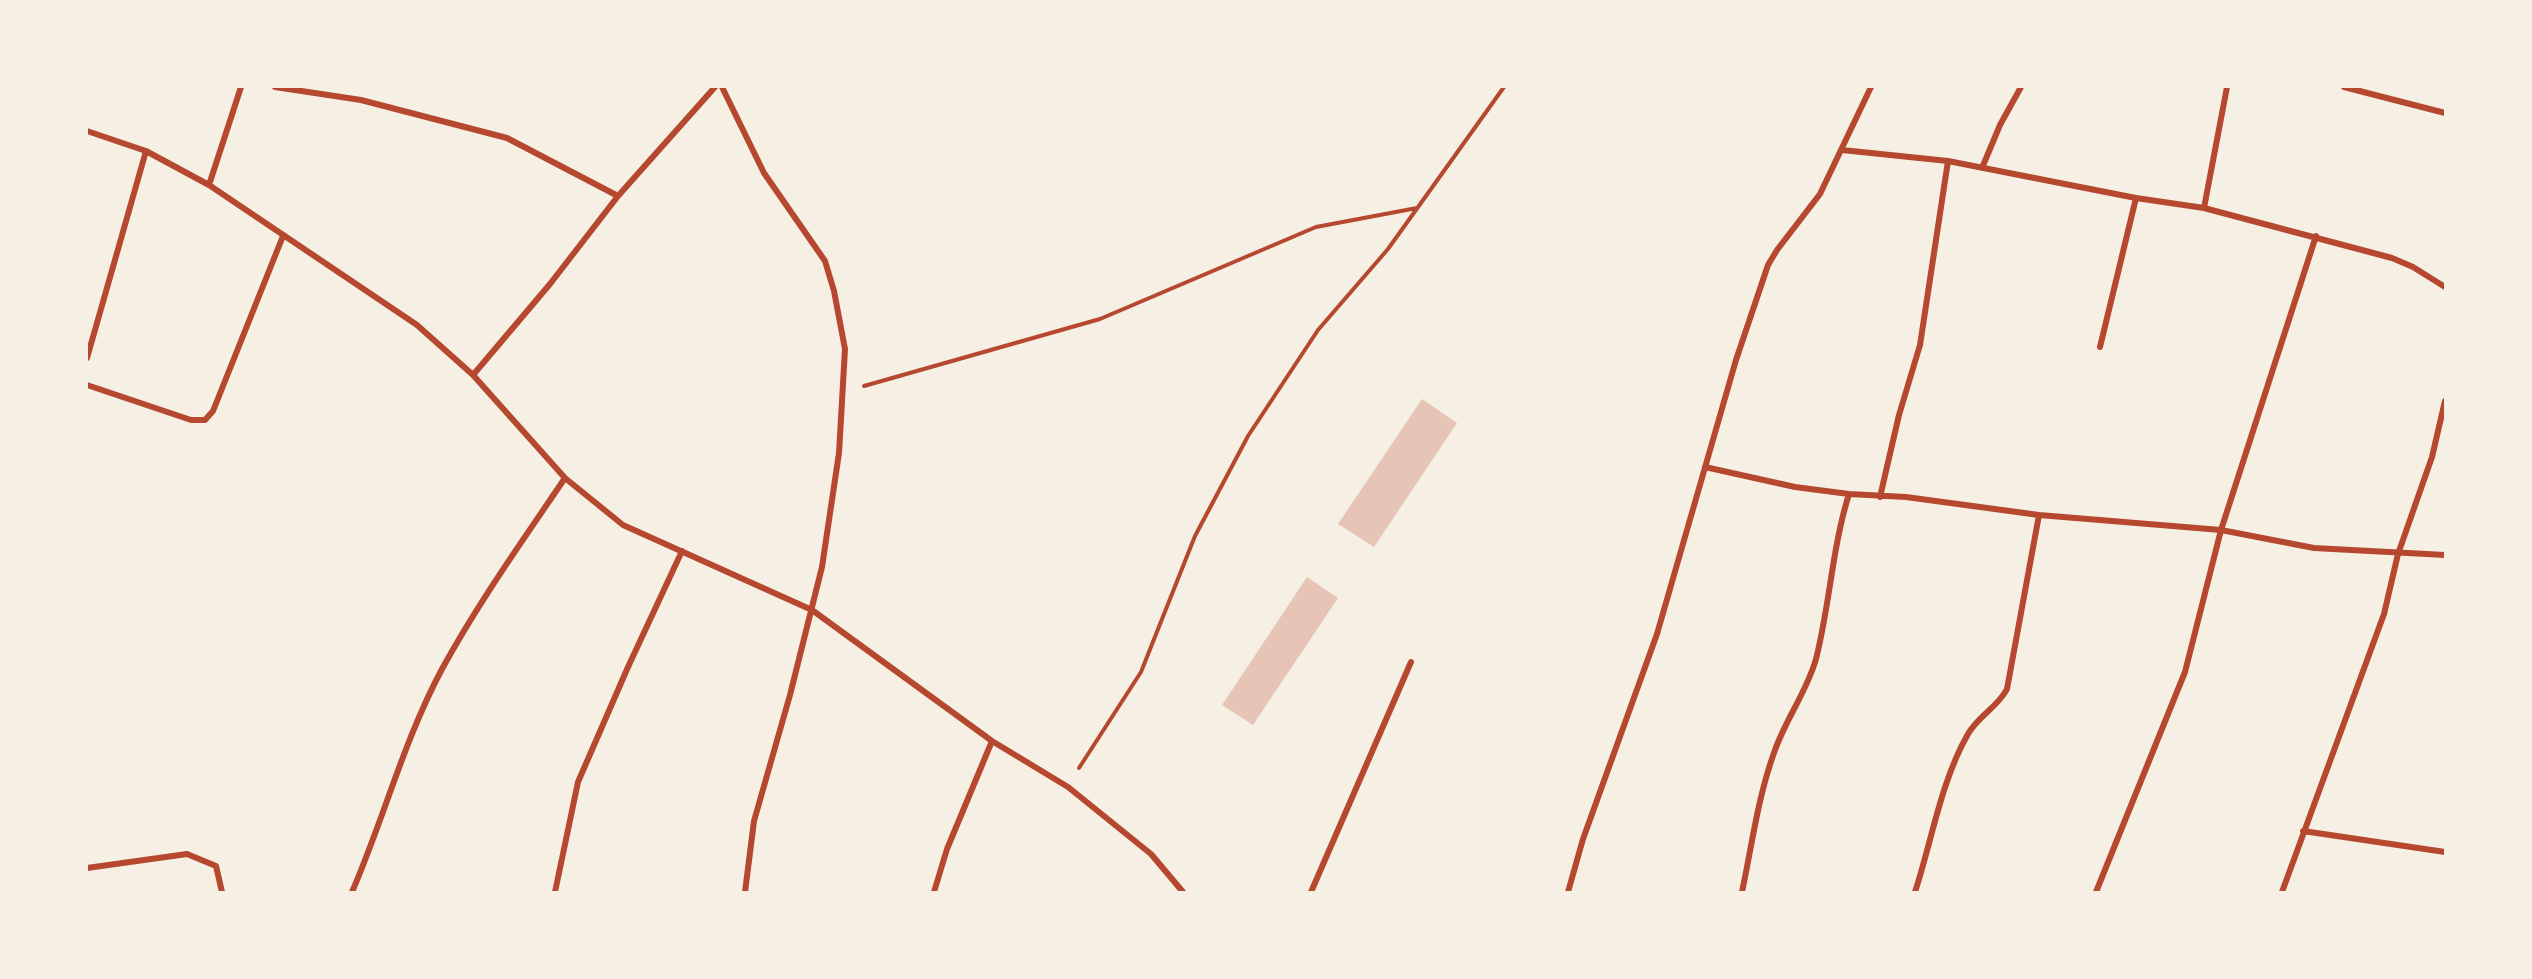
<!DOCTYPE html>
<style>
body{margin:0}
#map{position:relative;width:2532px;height:979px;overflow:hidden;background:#f6efe4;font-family:"IBM Plex Sans",sans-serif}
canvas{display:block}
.frame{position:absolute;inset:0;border:88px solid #f6efe4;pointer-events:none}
</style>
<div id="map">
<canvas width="2532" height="979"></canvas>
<div class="frame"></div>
</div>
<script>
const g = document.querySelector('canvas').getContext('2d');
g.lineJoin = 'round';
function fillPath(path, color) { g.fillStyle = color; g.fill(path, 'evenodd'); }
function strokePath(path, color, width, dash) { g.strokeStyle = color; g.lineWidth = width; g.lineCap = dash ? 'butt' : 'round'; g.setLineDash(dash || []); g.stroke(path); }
fillPath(new Path2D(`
 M1422,399L1457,423L1374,547L1338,524Z
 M1307,577L1338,598L1253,725L1222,705Z`), '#e6c5b7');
strokePath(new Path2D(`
 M864,386L1100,319L1316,227L1417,208
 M1079,768L1141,672L1195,536L1248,436L1318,330L1388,249L1504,87`), '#b5482f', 4);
strokePath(new Path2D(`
 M275,87L361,100L507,138L618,196L715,87
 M722,87L764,173L825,261L834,291L845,349L839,453L822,567L790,695L754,821L745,892
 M2344,87L2445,113
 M87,131L146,151L209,185L417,325L473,375L565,478L623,525L812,610L992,741L1068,787L1151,854L1183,892
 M1842,150L1948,161L2136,198L2204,208L2227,87
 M1982,168L2000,125L2021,87
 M209,185L241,87
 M2204,208L2392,258L2413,267L2445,287
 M2100,347L2136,198
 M87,358L146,151
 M473,375L550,284L618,196
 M87,385L191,420H205L213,411L283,236
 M1705,467L1795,487L1849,494L1906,497L2039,515L2221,530L2314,548L2445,555
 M1880,497L1899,415L1920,345L1948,161
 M2303,831L2445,852
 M87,868L187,854L216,866L222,892
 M352,892C384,818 404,740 442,669C478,603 523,540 565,478
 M555,892L578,782L628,667L682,551
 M934,892L947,849L992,741
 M1311,892L1411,662
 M1568,892L1583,839L1657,634L1736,360L1768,265L1777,250L1820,194L1871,87
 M1742,892C1752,845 1758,796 1775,750C1786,719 1807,691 1816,659C1830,604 1832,548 1849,494
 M1915,892C1932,840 1941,781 1968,734C1978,716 1998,707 2007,689L2039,515
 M2096,892L2185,672L2221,530L2316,236
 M2282,892L2384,614L2398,554L2432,457L2445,401`), '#b5482f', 6);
</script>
